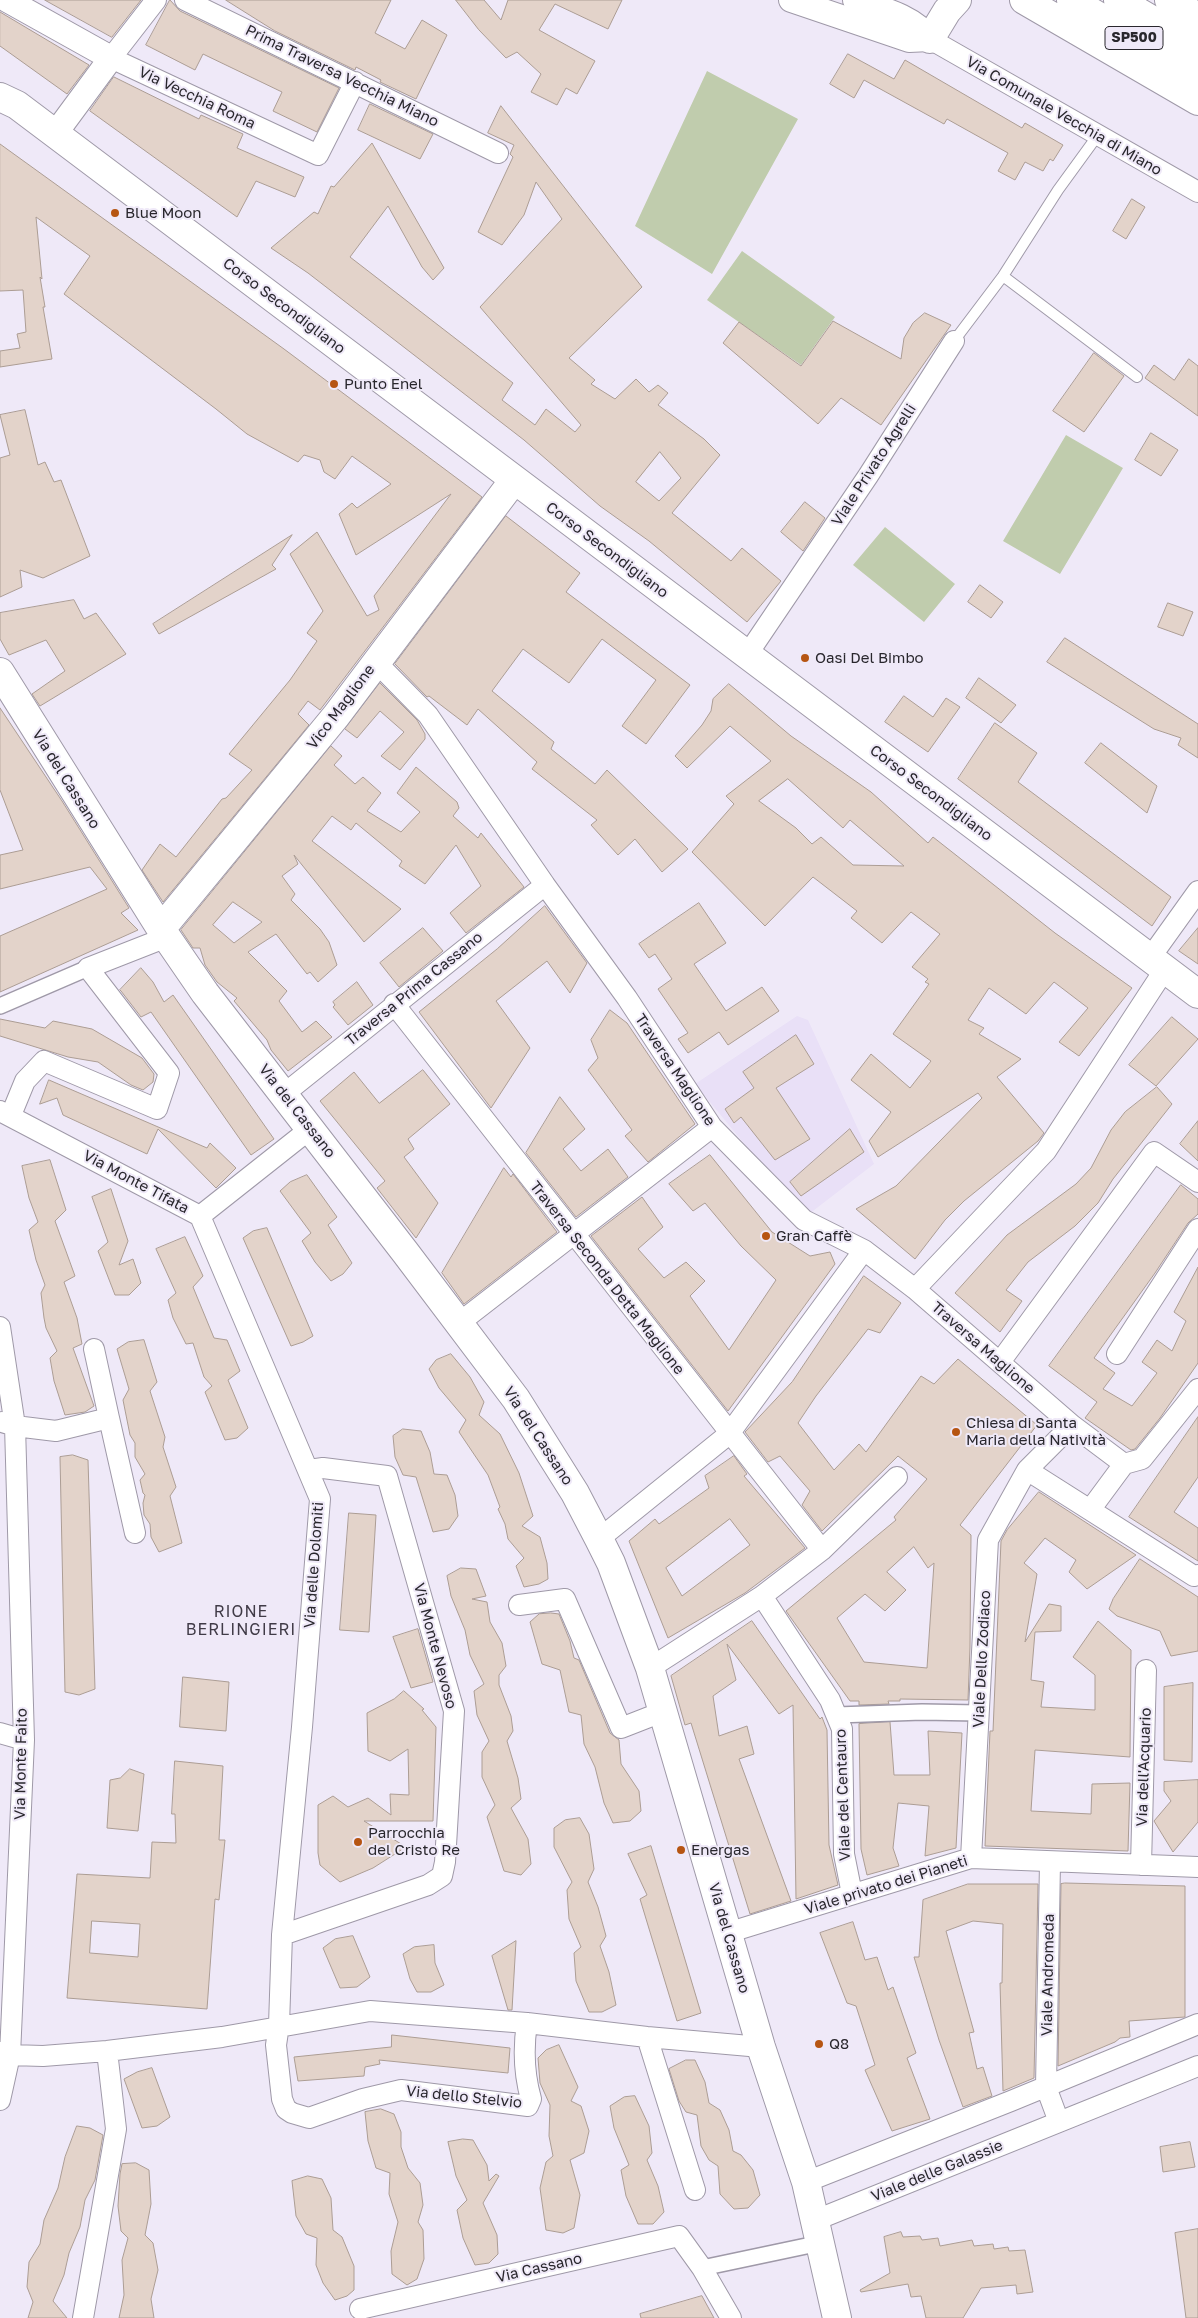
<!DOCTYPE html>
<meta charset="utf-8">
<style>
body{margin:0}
canvas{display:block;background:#efe9f8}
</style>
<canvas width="1198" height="2318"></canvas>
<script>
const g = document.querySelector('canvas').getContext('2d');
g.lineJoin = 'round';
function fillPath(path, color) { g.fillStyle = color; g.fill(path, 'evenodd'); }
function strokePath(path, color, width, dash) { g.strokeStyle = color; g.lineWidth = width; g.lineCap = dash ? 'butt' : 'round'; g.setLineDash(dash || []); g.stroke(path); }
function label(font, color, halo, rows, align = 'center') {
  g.font = font + ' "Golos Text",sans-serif'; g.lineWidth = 4; g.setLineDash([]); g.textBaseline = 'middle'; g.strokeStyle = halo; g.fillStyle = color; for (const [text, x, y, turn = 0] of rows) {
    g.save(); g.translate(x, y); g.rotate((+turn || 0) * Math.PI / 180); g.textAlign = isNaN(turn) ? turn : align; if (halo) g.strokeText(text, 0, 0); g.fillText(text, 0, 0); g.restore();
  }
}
fillPath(new Path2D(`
 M797,1016L808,1020L874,1164L809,1214L780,1187L695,1084Z`), '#e9e0f7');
fillPath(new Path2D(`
 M707,71L798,119L712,274L635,226Z
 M742,251L835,317L801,365L707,300Z
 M1066,435L1123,468L1060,574L1003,541Z
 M885,527L955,584L924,622L853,565Z`), '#c0ccad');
const building = new Path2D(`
 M45,0H141L112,37Z
 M170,0L180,11L339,88L317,132L273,111L282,92L203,54L195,70L146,45Z
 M226,0H391L375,33L405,49L422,20L447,35L416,99L380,82L381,80L356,67L355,70L275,31Z
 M456,0H484L501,20L508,0H622L608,29L555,4L539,30L595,61L577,94L566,88L557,105L531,92L541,74L517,52L506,58L479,30Z
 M0,12L89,65L67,94L0,46Z
 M848,54L894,79L905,60L1022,128L1025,123L1063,145L1053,161L1050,159L1043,171L1025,162L1015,180L998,171L1008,153L947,119L944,124L864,80L854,98L830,84Z
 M114,77L199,119L201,115L243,134L237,148L304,177L295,197L256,181L237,217L90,111Z
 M370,104L433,134L420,159L358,130Z
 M501,106L642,287L569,358L595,380L591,384L615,399L636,379L649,392L658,385L668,393L658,405L704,439L720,455L672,513L731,561L742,548L781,581L747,622L649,541L600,506L524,440L308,273L271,248L314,212L318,214L331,186L334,187L372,143L444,268L433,280L422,267L388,206L350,257L513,383L502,400L535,425L546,409L575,432L581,425L480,307L562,219L536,182L524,215L502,245L478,232L513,157L510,154L514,145L488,133ZM660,452L681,478L659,501L636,482Z
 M0,144L284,349L482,497L320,710L308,701L298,714L309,725L163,902L142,870L160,844L176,857L222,799L226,798L252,770L229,754L290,680L317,641L307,633L323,611L290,554L317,532L367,616L379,610L374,596L451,494L356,555L339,514L352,503L357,508L391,484L352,456L335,479L324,472L320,460L304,455L298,462L247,434L216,409L64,294L90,256L36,217L42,279L40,277L45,307H43L52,359L0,367V351L20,348L17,334L26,332L23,290L0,291Z
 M1132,199L1145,207L1126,239L1113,231Z
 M925,313L951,325L881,425L841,398L818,424L723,343L739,322L801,366L833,321L901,359L904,338L913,323Z
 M1094,353L1124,376L1084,432L1053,411Z
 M1189,359L1198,366V416L1145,378L1154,365L1174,380Z
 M25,410L38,465L45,462L54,482L61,480L90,556L43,578L20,570L22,587L0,597V458L10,455L0,415Z
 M1151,433L1178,450L1161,476L1135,460Z
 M805,502L825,518L803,551L781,532Z
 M506,516L580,573L566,592L690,685L646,744L622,726L656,680L602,639L569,683L523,649L492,691L554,742L551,749L595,784L607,770L688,849L662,872L635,839L618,855L591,825L597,820L532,769L537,762L478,709L467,725L429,696L427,697L395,664Z
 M292,535L272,565L276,569L159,634L153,624Z
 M980,585L1003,602L991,618L968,602Z
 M74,600L84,619L96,613L126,654L40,706L32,694L65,671L46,640L9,655L0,639V613Z
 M1168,603L1193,612L1183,636L1158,627Z
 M1065,638L1198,724V758L1178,745L1181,738L1154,729L1047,662Z
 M979,678L1016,705L1001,723L966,698Z
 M380,683L417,720L425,734V739L400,770L381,756L404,732L380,711L357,738L345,729Z
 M729,684L791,736L871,792L928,843L933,837L1055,933L1132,988L1079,1056L1059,1042L1088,1008L1054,982L1026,1014L989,988L968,1020L984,1028L979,1034L1021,1059L997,1077L1044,1133L1038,1141L964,1201L945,1220L915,1259L856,1209L896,1186L982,1098L978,1093L878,1157L869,1141L891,1112L851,1080L871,1054L910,1088L931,1061L893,1034L929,984L925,982L928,979L912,967L940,934L911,912L882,943L851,918L857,911L813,877L765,926L692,852L734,804L726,796L771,761L730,726L687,768L675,756L702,725L711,711L713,699ZM788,779L843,828L850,820L904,866L853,865L821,837L812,844L796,828L759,801Z
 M904,696L933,717L946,698L960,707L928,752L885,722Z
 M0,708L62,801L129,908L121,913L138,930L0,992V936L107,889L90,867L0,889V855L23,850L0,790Z
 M995,723L1037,753L1018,782L1171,897L1152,926L958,779Z
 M1101,743L1157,786L1147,813L1085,763Z
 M331,746L342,756L334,765L355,784L363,777L381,793L367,811L401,832L420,812L397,793L416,767L457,802L459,808L453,816L478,838L481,833L524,887L466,933L450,913L481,886L456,845L425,884L399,866L402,861L356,823L351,830L332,816L312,841L401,909L364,942L294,855L298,864L282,876L295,894L291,900L320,929L329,942L337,965L318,982L310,972L307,974L276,934L248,952L287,991L279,1001L302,1032L316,1021L332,1037L288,1071L271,1050L267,1040L234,1001L237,998L217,982L205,965L200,948H193L181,930ZM233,902L262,922L234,943L213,925Z
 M699,903L726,943L694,964L726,1011L762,987L779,1011L728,1045L719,1032L688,1053L678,1039L688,1033L658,989L672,979L655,954L649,958L639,944Z
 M545,906L587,963L570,993L547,961L496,1001L530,1048L491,1108L419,1012L497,949Z
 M423,928L443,951L399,987L380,963Z
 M1198,928V964L1179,951Z
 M141,968L153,982L164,1002L173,995L274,1139L251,1155L151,1012L141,1017L121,991L120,990Z
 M357,982L373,1005L348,1025L333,1007L335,1005L333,1002Z
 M610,1010L627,1023L695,1124L648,1162L625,1136L632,1130L588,1070L598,1058L591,1040Z
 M1172,1017L1198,1039L1156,1086L1129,1065Z
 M0,1019L45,1028L53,1021L92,1029L142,1058L154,1074L153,1082L143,1090L131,1085L98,1062L68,1057L0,1036Z
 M796,1035L814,1064L776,1088L810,1139L775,1160L741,1117L734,1123L725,1109L754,1088L743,1072Z
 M423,1070L450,1104L408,1139L414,1149L404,1157L438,1203L416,1238L377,1188L385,1181L320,1101L354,1072L379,1103Z
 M49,1080L207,1148L210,1143L236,1168L216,1188L158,1129L147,1154L63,1115L57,1098L40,1104Z
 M1157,1087L1172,1104L1113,1179L1098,1203L1075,1226L1028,1262L1006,1290L1022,1301L1000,1332L955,1293L1007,1235L1076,1184L1091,1168L1111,1130L1125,1112Z
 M560,1097L585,1129L563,1149L581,1171L608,1149L628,1177L576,1217L526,1153Z
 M1198,1121V1161L1180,1144Z
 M850,1129L864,1152L801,1196L790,1182Z
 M710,1155L772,1232L810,1256L830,1252L835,1264L728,1411L591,1236L642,1197L663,1227L638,1249L664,1278L686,1262L705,1281L690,1296L729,1350L776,1280L741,1246L705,1203L693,1211L669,1184Z
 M50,1160L66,1210L55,1221L75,1276L64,1282L77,1318L82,1344L73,1348L94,1406L85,1412L65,1415L54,1381L50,1358L57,1351L46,1328L44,1318L41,1293L45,1285L36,1260L29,1230L38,1222L29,1198L22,1166Z
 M504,1168L511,1177L513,1174L557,1232L464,1304L442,1273Z
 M307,1175L337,1217L328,1225L352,1263L343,1274L331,1281L315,1262L302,1241L311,1233L280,1191L290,1182Z
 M1181,1185L1198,1199V1214L1188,1223L1155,1273L1094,1358L1115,1373L1103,1389L1132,1406L1157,1373L1142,1362L1157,1340L1172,1351L1186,1321L1174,1312L1198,1267V1363L1160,1418L1135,1449L1131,1450L1085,1418L1097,1402L1049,1366Z
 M111,1189L128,1241L119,1265L133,1259L141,1283L129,1295H115L98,1251L108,1242L92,1197Z
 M267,1228L313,1336L303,1342L291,1346L243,1238L253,1231Z
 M185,1237L203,1276L193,1287L214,1338L227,1340L240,1371L228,1380L248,1428L237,1438L225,1440L205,1392L212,1386L204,1377L193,1343L186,1344L173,1318L168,1300L176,1293L156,1249Z
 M864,1276L901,1303L880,1333L868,1329L816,1396L798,1423L834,1470L859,1444L866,1452L921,1376L934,1384L958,1359L1037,1425L960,1525L971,1535L970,1647L968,1700L900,1699V1701H888L889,1704L859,1705V1701H850L786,1611L896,1520L894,1517L927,1479L898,1456L822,1531L802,1505L810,1491L780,1456L768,1462L745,1432L792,1382ZM914,1547L928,1568L934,1563L927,1668L864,1662L837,1618L865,1594L885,1611L906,1590L887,1572Z
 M144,1340L157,1382L150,1391L165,1437L163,1447L176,1487L170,1496L182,1543L159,1552L151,1537L150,1524L144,1515L143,1503L145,1495L143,1493L140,1480L145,1474L135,1457V1443L130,1435L123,1400L129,1389L117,1349L128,1342Z
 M451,1354L470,1377L484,1402L479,1415L500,1434L519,1473L533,1516L522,1526L540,1537L547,1563L548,1579L539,1584L524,1587L516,1566L524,1558L508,1539L505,1524L498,1509L500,1507L488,1475L459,1432L466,1420L439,1388L429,1369L436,1360Z
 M1198,1417V1477L1174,1512L1198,1528V1561L1129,1517Z
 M403,1429L421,1431L430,1452L434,1474L447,1475L455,1495L458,1516L449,1529L433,1532L416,1477L403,1475L395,1457L393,1436Z
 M73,1455L88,1460L95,1689L79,1695L65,1692L60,1457Z
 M734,1456L747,1474L744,1476L805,1548L745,1593L668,1638L629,1541L655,1519L659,1524L709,1488L705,1476ZM730,1519L750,1545L682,1596L666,1568Z
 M1039,1492L1136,1555L1087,1589L1069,1572L1076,1560L1045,1538L1024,1563L1037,1574L1025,1642L1049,1604L1061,1606V1631L1035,1632L1031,1680L1044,1682L1041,1707L1095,1710V1675L1073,1657L1098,1621L1131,1650L1130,1757L1035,1750L1031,1811L1091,1814L1092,1784L1130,1783L1128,1851L985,1846L990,1731H993L1001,1541L1007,1530Z
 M349,1513L376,1515L369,1632L340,1630Z
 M1140,1559L1198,1597V1651L1171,1656L1160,1631L1117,1616L1109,1609L1113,1599Z
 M461,1568L476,1569L486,1596L472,1599L487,1602L490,1622L502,1643L506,1666L499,1675V1685L511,1716L513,1731L507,1741L518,1778L521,1799L511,1808L528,1839L531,1864L521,1875L504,1871L487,1817L495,1805L482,1777V1752L489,1741L477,1715L474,1691L484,1684L470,1655L465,1630L451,1596L447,1576Z
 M551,1613L559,1614L570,1641L574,1658L579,1660L610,1733L619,1740L621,1764L639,1791L641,1811L630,1821L613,1823L604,1803L595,1767L584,1744L581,1715L569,1712L560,1670L542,1664L530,1622L539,1614Z
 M752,1621L820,1719L822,1717L827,1730L829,1845L838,1885L796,1899L793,1705L779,1714L727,1644L736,1680L713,1696L719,1736L747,1726L754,1754L739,1759L791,1901L750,1914L691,1723L685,1725L671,1676Z
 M418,1629L433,1682L411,1688L393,1637Z
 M183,1677L229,1682L226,1731L180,1727Z
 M1193,1683L1192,1762L1164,1760V1687Z
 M404,1691L424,1709L422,1710L436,1727L433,1821H364L406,1847L373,1868L340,1882L320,1865L318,1853V1805L333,1796L348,1807L368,1798L391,1815L390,1794L409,1795L408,1749L390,1761L368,1751L367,1713L394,1699Z
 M890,1722L894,1775H930L928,1731L962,1733L956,1848L925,1856L929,1806L898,1803L893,1848L899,1866L867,1875L861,1849L859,1724Z
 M175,1761L223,1766L219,1840H225L219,1900L215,1899L207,2009L67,1998L77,1874L150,1878L152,1842L176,1843L175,1814H172ZM92,1921L140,1924L138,1957L90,1953Z
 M130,1769L144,1774L138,1831L107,1828L110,1780L120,1778Z
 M1198,1780V1822L1173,1852L1154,1821L1171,1801L1164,1791V1782Z
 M580,1818L589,1834L594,1869L588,1882L598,1907L606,1936L600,1946L609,1972L616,2005L602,2012H589L576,1981L574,1953L581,1947L569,1919L567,1890L572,1882L554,1847V1828L565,1820Z
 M651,1846L701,2013L677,2021L640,1899L647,1895L628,1854Z
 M1065,1883L1185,1886V2017L1129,2021L1130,2037L1120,2038L1115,2042L1058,2066L1061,1884Z
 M968,1884H1038L1034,2078L1003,2091L1000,1983H1002L1003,1924L973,1921L946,1931L974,2032L969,2033L977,2069L983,2067L992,2096L963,2107L939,2040L914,1957H919L923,1900Z
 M853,1922L865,1960L877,1957L888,1990L893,1987L916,2053L907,2058L930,2119L892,2131L865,2070L875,2065L856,2006L847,2003L820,1933Z
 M353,1936L370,1977L357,1987L340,1988L323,1948L335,1939Z
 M516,1941L512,2010H508L492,1956Z
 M434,1945L435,1963L444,1985L431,1992H417L410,1979L403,1954L414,1947Z
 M392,2035L510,2048L508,2073L379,2060L380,2064L365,2067L364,2076L298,2081L294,2057L391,2047Z
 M559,2045L578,2087L571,2101L581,2106L589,2131L584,2153L570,2160L580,2195L574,2228L563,2233L546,2230L540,2188L546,2162L553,2156L549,2136L550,2105L540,2083L538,2058L546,2050Z
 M686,2060H695L705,2082L709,2103L720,2110L729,2130L733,2151L741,2155L753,2170L760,2195L748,2208L734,2209L720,2194L718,2166L709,2160L701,2146L697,2115L686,2112L679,2101L669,2069Z
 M152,2068L170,2117L157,2126L142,2128L124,2079L137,2072Z
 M635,2096L649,2126L652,2153L647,2160L658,2186L664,2212L653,2224H638L626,2196L621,2170L629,2165L614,2128L610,2106L624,2097Z
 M381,2109L394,2114L401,2132V2147L408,2168L420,2183L423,2205L418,2222L423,2230L424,2259L417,2279L407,2285L392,2274L391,2251L398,2222L389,2194L390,2173L376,2168L368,2141L365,2112Z
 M77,2126L90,2128L103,2135L95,2180L85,2200L80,2227L69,2253L64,2275L53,2301L67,2318H28L33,2302L27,2287L29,2262L40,2244L44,2220L58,2188L65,2157Z
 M463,2139L473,2140L487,2165L489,2181L496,2174L499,2176L483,2203L497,2235L498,2254L489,2263L475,2265L463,2238L457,2210L467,2200L456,2176L448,2142Z
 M1190,2142L1195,2167L1163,2172L1160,2147Z
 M136,2163L149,2170L151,2204L145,2235L153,2243L158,2270L151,2299L154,2318H119L124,2295L122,2260L128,2238L121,2231L118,2206L120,2174L122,2164Z
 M308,2176L322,2179L331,2198L333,2230L342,2237L354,2266V2290L347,2296L335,2300L323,2283L316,2265L317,2238L306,2234L296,2216L292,2181Z
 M1198,2229V2318H1186L1175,2233Z
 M901,2232L903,2237L920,2236L922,2240L938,2238L940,2246L972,2240L974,2246L993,2244L994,2249L1008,2247L1009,2251L1025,2250L1033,2292L1017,2294L1016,2285L981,2288L963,2318H926L921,2296L911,2297L908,2284L861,2292L860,2290L890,2273L884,2237Z
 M702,2296L714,2318H641L640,2314Z`);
fillPath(building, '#e3d3ca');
strokePath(building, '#ac9d94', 1);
const service = new Path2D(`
 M1003,276L1137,377
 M954,341L1003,276L1058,190L1098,135`);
const pedestrian = new Path2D(`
 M0,1006L88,968
 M837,1715L922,1712L979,1713
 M702,2268L811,2245`);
const minor = new Path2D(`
 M156,0L111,58L318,155L355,82
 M185,0L498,153
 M930,39L1198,192
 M747,655L868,476L954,341
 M376,662L428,715L545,885L627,998L712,1127L804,1220L864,1250L915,1289L1072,1425
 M1150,958L1198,891
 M394,1004L822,1550
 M284,1094L545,885
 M0,1111L200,1216
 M11,1115L25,1081L44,1061L157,1109L169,1073L88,968L167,937
 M200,1216L320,1499L302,1727L282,1935L279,2025L276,2045L282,2099L286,2109L292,2113L309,2118L363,2099L401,2090L528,2106L531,2099C524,2074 523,2049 527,2023
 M200,1216L310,1129
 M915,1289L1046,1151L1165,969
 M459,1323L712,1127
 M0,1327L15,1426L24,1740L10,2055L0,2100
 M94,1349L109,1418
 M1117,1354L1198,1229
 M1000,1362L1154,1152L1198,1182
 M2,1422L15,1426L56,1431L109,1418L135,1533
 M1124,1464L1142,1459L1198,1389
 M1090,1510L1124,1464L1072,1425L1027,1470L1194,1576L1198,1575
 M599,1539L729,1434L864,1250
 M762,1596L830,1700L842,1729L844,1854L852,1894
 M519,1605L565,1599L621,1728L662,1712
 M650,1668L762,1596L822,1550L897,1477
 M0,1733L24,1740
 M971,1858L988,1540L1027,1470
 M1050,1862L1046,2087L1059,2122
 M1141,1865L1146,1670
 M727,1933L971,1858L1198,1867
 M282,1935L428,1885L442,1876L445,1862L454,1711L387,1476L323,1468L309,1470
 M647,2037L695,2190
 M0,2052L10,2055L43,2056L107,2051L222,2037L370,2011L527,2023L647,2037L761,2047
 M806,2182L1011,2101L1198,2024
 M816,2220L1198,2066
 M360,2309L679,2236L702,2268L731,2318
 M83,2318L116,2129L107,2051`);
const tertiary = new Path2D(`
 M7,0L111,58L55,134
 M791,0L909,40L930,39
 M855,0C882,9 913,16 930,39`);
const secondary = new Path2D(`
 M0,97L17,105L1198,994
 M0,672L161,929L205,993L405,1252L516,1399L575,1493L599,1539L611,1563L650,1668L761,2047L806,2182L837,2318
 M161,929L336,716L514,480`);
const trunk = new Path2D(`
 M1024,0L1198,101
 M1071,0L1198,75
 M1118,0L1198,47
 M1169,0L1198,17
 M930,39L947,11L957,0`);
strokePath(service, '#9f99a8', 12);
strokePath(pedestrian, '#9f99a8', 18);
strokePath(minor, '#9f99a8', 22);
strokePath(tertiary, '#9f99a8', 26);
strokePath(secondary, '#9f99a8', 30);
strokePath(trunk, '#9f99a8', 30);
strokePath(service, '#fff', 10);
strokePath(pedestrian, '#fff', 15);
strokePath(minor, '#fff', 20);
strokePath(tertiary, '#fff', 24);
strokePath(secondary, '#fff', 28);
strokePath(trunk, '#fff', 28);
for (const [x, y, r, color] of [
 [115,213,5,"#b65512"],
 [334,384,5,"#b65512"],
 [805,658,5,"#b65512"],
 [766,1236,5,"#b65512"],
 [956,1432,5,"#b65512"],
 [358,1842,5,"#b65512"],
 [681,1850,5,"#b65512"],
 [819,2044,5,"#b65512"]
]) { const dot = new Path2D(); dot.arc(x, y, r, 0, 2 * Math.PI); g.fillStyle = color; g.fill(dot); strokePath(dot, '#efe9f8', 2); }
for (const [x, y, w] of [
 [1134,38,58]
]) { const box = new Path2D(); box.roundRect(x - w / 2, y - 11.5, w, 23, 4); g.fillStyle = '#efe9f8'; g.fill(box); strokePath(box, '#29272d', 1); }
label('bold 14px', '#29272d', null, [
 ["SP500",1134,38]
]);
label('15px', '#29272d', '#efe9f8', [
 ["Prima Traversa Vecchia Miano",342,76,26],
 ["Via Vecchia Roma",197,98,25],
 ["Via Comunale Vecchia di Miano",1064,116,30],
 ["Corso Secondigliano",284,306,37],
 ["Viale Privato Agrelli",874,465,-57],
 ["Corso Secondigliano",607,550,37],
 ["Vico Maglione",341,707,-53],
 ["Via del Cassano",66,779,58],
 ["Corso Secondigliano",931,793,37],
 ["Traversa Prima Cassano",414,989,-39],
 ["Traversa Maglione",675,1070,56],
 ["Via del Cassano",297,1111,52],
 ["Via Monte Tifata",136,1182,28],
 ["Traversa Seconda Detta Maglione",607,1278,52],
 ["Traversa Maglione",983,1348,41],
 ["Via del Cassano",538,1436,57],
 ["Via delle Dolomiti",314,1565,-86],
 ["Via Monte Nevoso",435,1646,75],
 ["Viale Dello Zodiaco",982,1659,-87],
 ["Via Monte Faito",21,1764,-89],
 ["Via dell'Acquario",1144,1767,-88],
 ["Viale del Centauro",843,1795,-92],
 ["Viale privato dei Pianeti",886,1885,-17],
 ["Via del Cassano",729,1938,74],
 ["Viale Andromeda",1048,1975,-89],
 ["Via dello Stelvio",464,2097,6],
 ["Viale delle Galassie",937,2171,-22],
 ["Via Cassano",539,2268,-13]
]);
label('15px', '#29272d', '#efe9f8', [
 ["Blue Moon",125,213],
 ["Punto Enel",344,384],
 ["Oasi Del Bimbo",815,658],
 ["Gran Caffè",776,1236],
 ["Chiesa di Santa",966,1423],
 ["Maria della Natività",966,1440],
 ["Parrocchia",368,1833],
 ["del Cristo Re",368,1850],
 ["Energas",691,1850],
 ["Q8",829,2044]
], 'left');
g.letterSpacing = '1px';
label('16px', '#403b47', '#efe9f8', [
 ["RIONE",241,1612],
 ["BERLINGIERI",241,1630]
]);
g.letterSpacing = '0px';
</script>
